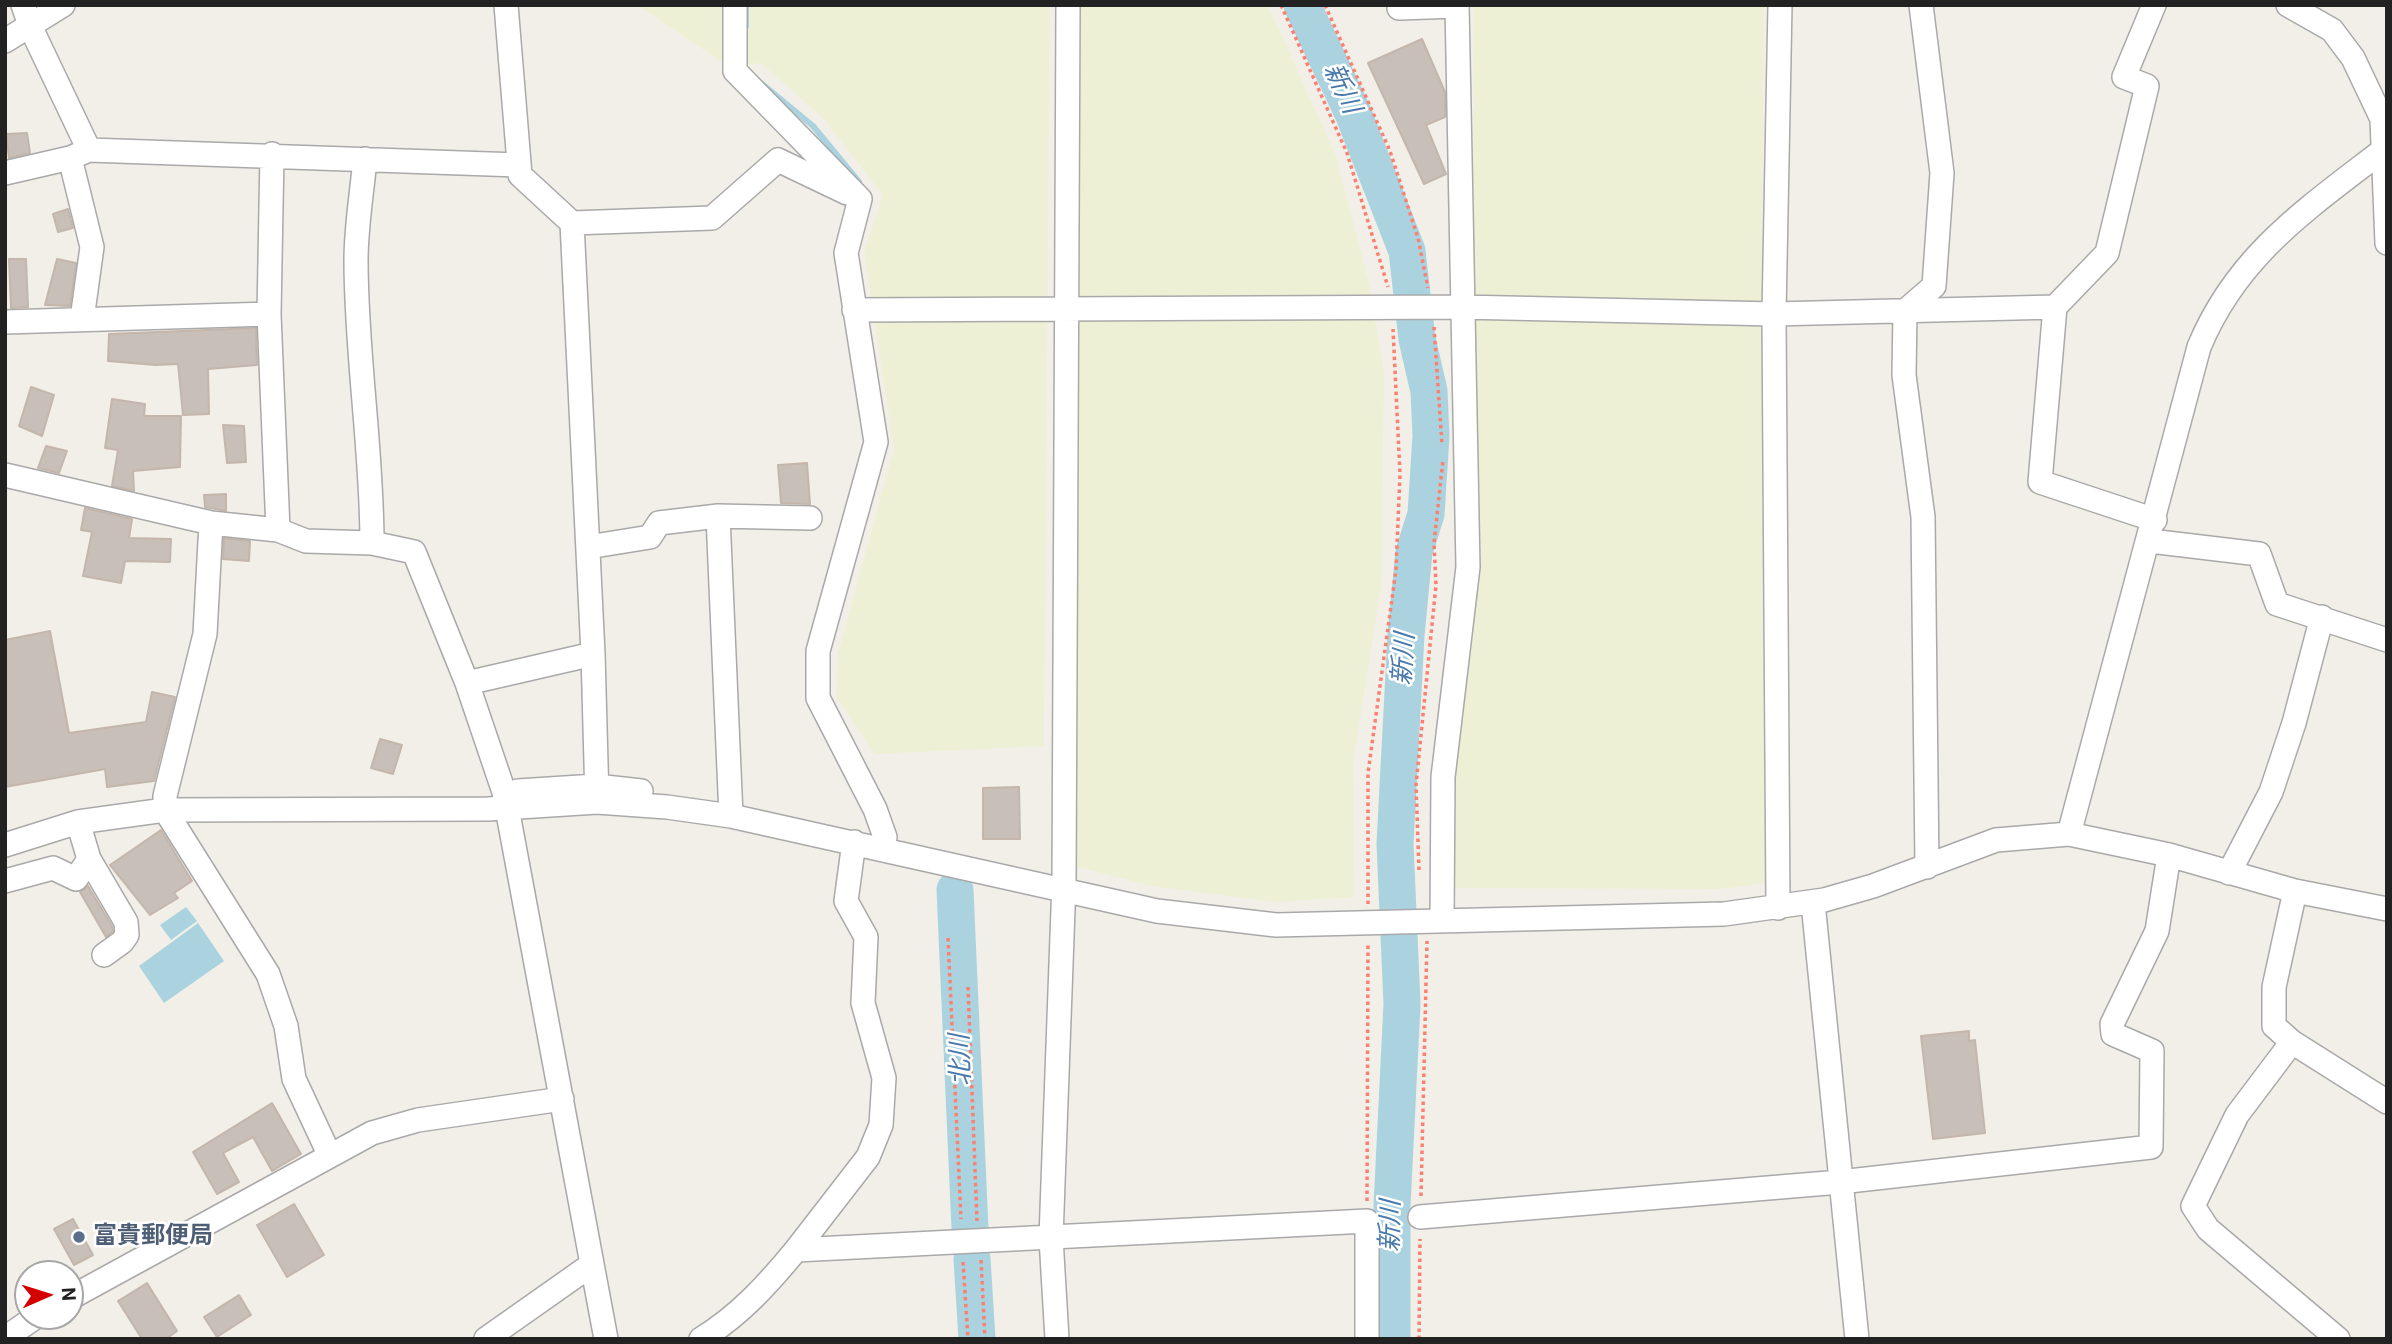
<!DOCTYPE html>
<meta charset="utf-8">
<style>
body{margin:0}
#map{position:relative;width:2392px;height:1344px;overflow:hidden;background:#f2efe9;font-family:Roboto,sans-serif}
canvas{display:block}
.frame{position:absolute;inset:0;border:7px solid #222;pointer-events:none}
.north{position:absolute;left:14px;top:1260px;width:70px;height:70px;box-sizing:border-box;background:#fff;border:2px solid #a7a7a7;border-radius:50%;rotate:87deg;font-size:19px;font-weight:700;line-height:28px;text-align:center;color:#222}
.north::after{content:'';display:block;margin:auto;width:24px;height:32px;background:#d40000;clip-path:polygon(50% 0,100% 100%,50% 72%,0 100%)}
</style>
<div id="map">
<canvas width="2392" height="1344"></canvas>
<div class="frame"></div>
<div class="north">N</div>
</div>
<script>
const g = document.querySelector('canvas').getContext('2d');
g.lineJoin = 'round';
function fillPath(path, color) { g.fillStyle = color; g.fill(path, 'evenodd'); }
function strokePath(path, color, width, dash) { g.strokeStyle = color; g.lineWidth = width; g.lineCap = dash ? 'butt' : 'round'; g.setLineDash(dash || []); g.stroke(path); }
function label(font, color, halo, rows, align = 'center') {
  g.font = font + ' Roboto,"Noto Sans JP",sans-serif'; g.lineWidth = 5; g.setLineDash([]); g.textBaseline = 'middle'; g.strokeStyle = halo; g.fillStyle = color; for (const [text, x, y, turn = 0] of rows) {
    g.save(); g.translate(x, y); g.rotate((+turn || 0) * Math.PI / 180); g.textAlign = isNaN(turn) ? turn : align; if (halo) g.strokeText(text, 0, 0); g.fillText(text, 0, 0); g.restore();
  }
}
fillPath(new Path2D(`
 M637,5H1050L1044,746L875,754L836,696L838,653L894,449L864,252L883,195L824,119L762,64L720,61Z
 M1081,5H1268L1336,156L1373,299L1079,297Z
 M1474,5H1764L1762,300L1765,883L1720,889L1455,888L1453,776L1482,564L1473,285Z
 M1078,319L1375,320L1384,372L1381,586L1353,764L1354,897L1274,902L1151,886L1074,866Z`), '#eef0d5');
fillPath(new Path2D(`
 M186,907L197,921L171,940L160,925Z
 M198,923L224,961L164,1003L139,966Z`), '#aad3df');
strokePath(new Path2D(`
 M746,26V5
 M761,83L813,126L859,182`), '#aad3df', 6);
strokePath(new Path2D(`
 M1302,5L1353,113L1407,251L1417,339L1429,391L1431,436L1426,514L1414,552L1406,635L1395,844L1402,1004L1392,1206V1339
 M955,890L970,1229
 M972,1259L977,1339`), '#aad3df', 37);
const building = new Path2D(`
 M1422,39L1445,92V117L1426,125L1446,174L1424,184L1368,63Z
 M27,133L30,153L9,158L6,134Z
 M68,209L73,228L58,232L53,214Z
 M9,259H26L28,307L11,308Z
 M57,259L76,263L70,306L45,305Z
 M256,328L257,365L208,369L209,414L183,415L178,364L155,365L108,361L109,334Z
 M31,387L54,395L42,436L19,426Z
 M112,399L145,404L144,416H181L180,467L133,471L134,491L112,486L118,450L105,448Z
 M223,425L244,426L246,462L227,463Z
 M46,446L67,451L59,473L38,468Z
 M807,463L810,504L781,503L778,465Z
 M226,494V511L205,507L204,495Z
 M85,508L132,519L129,538L171,539L170,562L125,561L121,583L83,576L92,532L81,530Z
 M224,538L250,541L249,561L223,559Z
 M50,631L69,733L146,722L152,692L175,697L154,781L107,787L105,769L5,787V640Z
 M380,739L402,745L393,774L371,768Z
 M1019,787L1020,839H983V788Z
 M161,830L192,881L174,893L178,898L150,915L110,865Z
 M88,886L112,926L113,931L106,937L80,892Z
 M1969,1031V1041L1975,1040L1985,1133L1933,1139L1921,1036Z
 M272,1103L301,1154L272,1171L253,1137L223,1153L239,1182L217,1194L193,1152Z
 M294,1204L324,1255L287,1277L257,1225Z
 M73,1219L93,1255L74,1265L54,1229Z
 M147,1283L177,1331L166,1339H142L118,1301Z
 M239,1295L251,1315L217,1337L204,1317Z`);
fillPath(building, '#c7bfb8');
strokePath(building, '#c4b6ab', 2);
const minor = new Path2D(`
 M23,5L31,28L89,150
 M506,5L520,175L572,223L593,654L597,799
 M735,5V71L860,199L846,253L876,442L818,651V698L875,809L885,837L883,850
 M1921,5L1942,173L1934,286L1905,311L1904,375L1923,517L1927,867
 M2154,5L2124,77L2147,86L2107,253L2055,307L2040,482L2155,520
 M2288,5L2332,30L2353,58L2382,119L2387,243
 M1399,8L1457,6
 M5,41L63,5
 M272,154L269,314L278,530
 M70,158L92,247L82,319
 M365,159C362,192 356,227 356,260C356,355 372,448 372,543
 M5,173L70,158L89,150L518,165
 M572,223L712,218L778,160L847,193
 M854,310L1462,307L1774,314L2055,307
 M5,322L269,314
 M5,475L211,523L278,530L306,541L372,543L414,552L467,683L504,792L606,1339
 M718,516L731,816
 M211,523L205,634L165,796V810L268,974L286,1026L294,1079L329,1154
 M2150,541L2259,554L2277,604L2387,640
 M588,547L650,537L659,523L718,516L810,518
 M467,683L593,654
 M518,791L596,786L641,791
 M78,822L89,859L126,922L127,935L122,942L104,955
 M2069,834L2199,347C2238,253 2310,207 2387,147
 M5,845L78,822L165,810L488,809L597,802L667,807L731,816L1157,911L1276,925L1724,914L1824,900L1873,886L1996,840L2069,834L2169,855L2295,891L2387,909
 M2229,873L2271,792L2294,723L2322,617
 M5,881L53,868L76,879L89,859
 M2295,891L2274,987V1026L2292,1042L2387,1102
 M1813,903L1857,1339
 M1778,908L1774,314L1780,5
 M1442,921L1443,777L1468,567L1457,5
 M2292,1042L2237,1115L2193,1206L2208,1229L2338,1339
 M1420,1217L1840,1182L2151,1147L2152,1051L2113,1034L2112,1024L2157,931L2169,855
 M796,1250L868,1157L881,1125L884,1078L863,1003L866,937L846,901L854,842
 M70,1298L372,1133L418,1120L562,1099
 M5,1338L37,1316
 M486,1339L591,1265
 M701,1339C739,1316 768,1284 796,1250L1367,1221V1339
 M1057,1339L1051,1238L1064,882L1068,5`);
strokePath(minor, '#a9a9a9', 26);
strokePath(new Path2D(`
 M1281,5L1347,153L1388,287
 M1325,5L1390,151L1418,238L1428,288
 M1434,327L1442,445
 M1419,870L1416,785L1436,585L1434,543L1443,460
 M1368,904V773L1396,570L1400,474L1393,329
 M948,938L961,1219
 M968,987L977,1221
 M1421,1196L1427,941
 M1367,1201L1368,943
 M981,1260L985,1339
 M963,1262L968,1339
 M1419,1339L1420,1239`), '#fa8072', 3.5, [3.5, 3.5]);
strokePath(minor, '#fff', 23);
for (const [x, y, r, color] of [
 [79,1237,7,"#5c6f8a"]
]) { const dot = new Path2D(); dot.arc(x, y, r, 0, 2 * Math.PI); g.fillStyle = color; g.fill(dot); strokePath(dot, '#fff', 2.5); }
label('bold 24px', '#4e5e75', '#fff', [
 ["富貴郵便局",93,1237]
], 'left');
label('italic 26px', '#4a7aab', '#fff', [
 ["新川",1341,89,65],
 ["新川",1405,659,-86],
 ["北川",962,1060,-92],
 ["新川",1392,1226,-89]
]);
</script>
